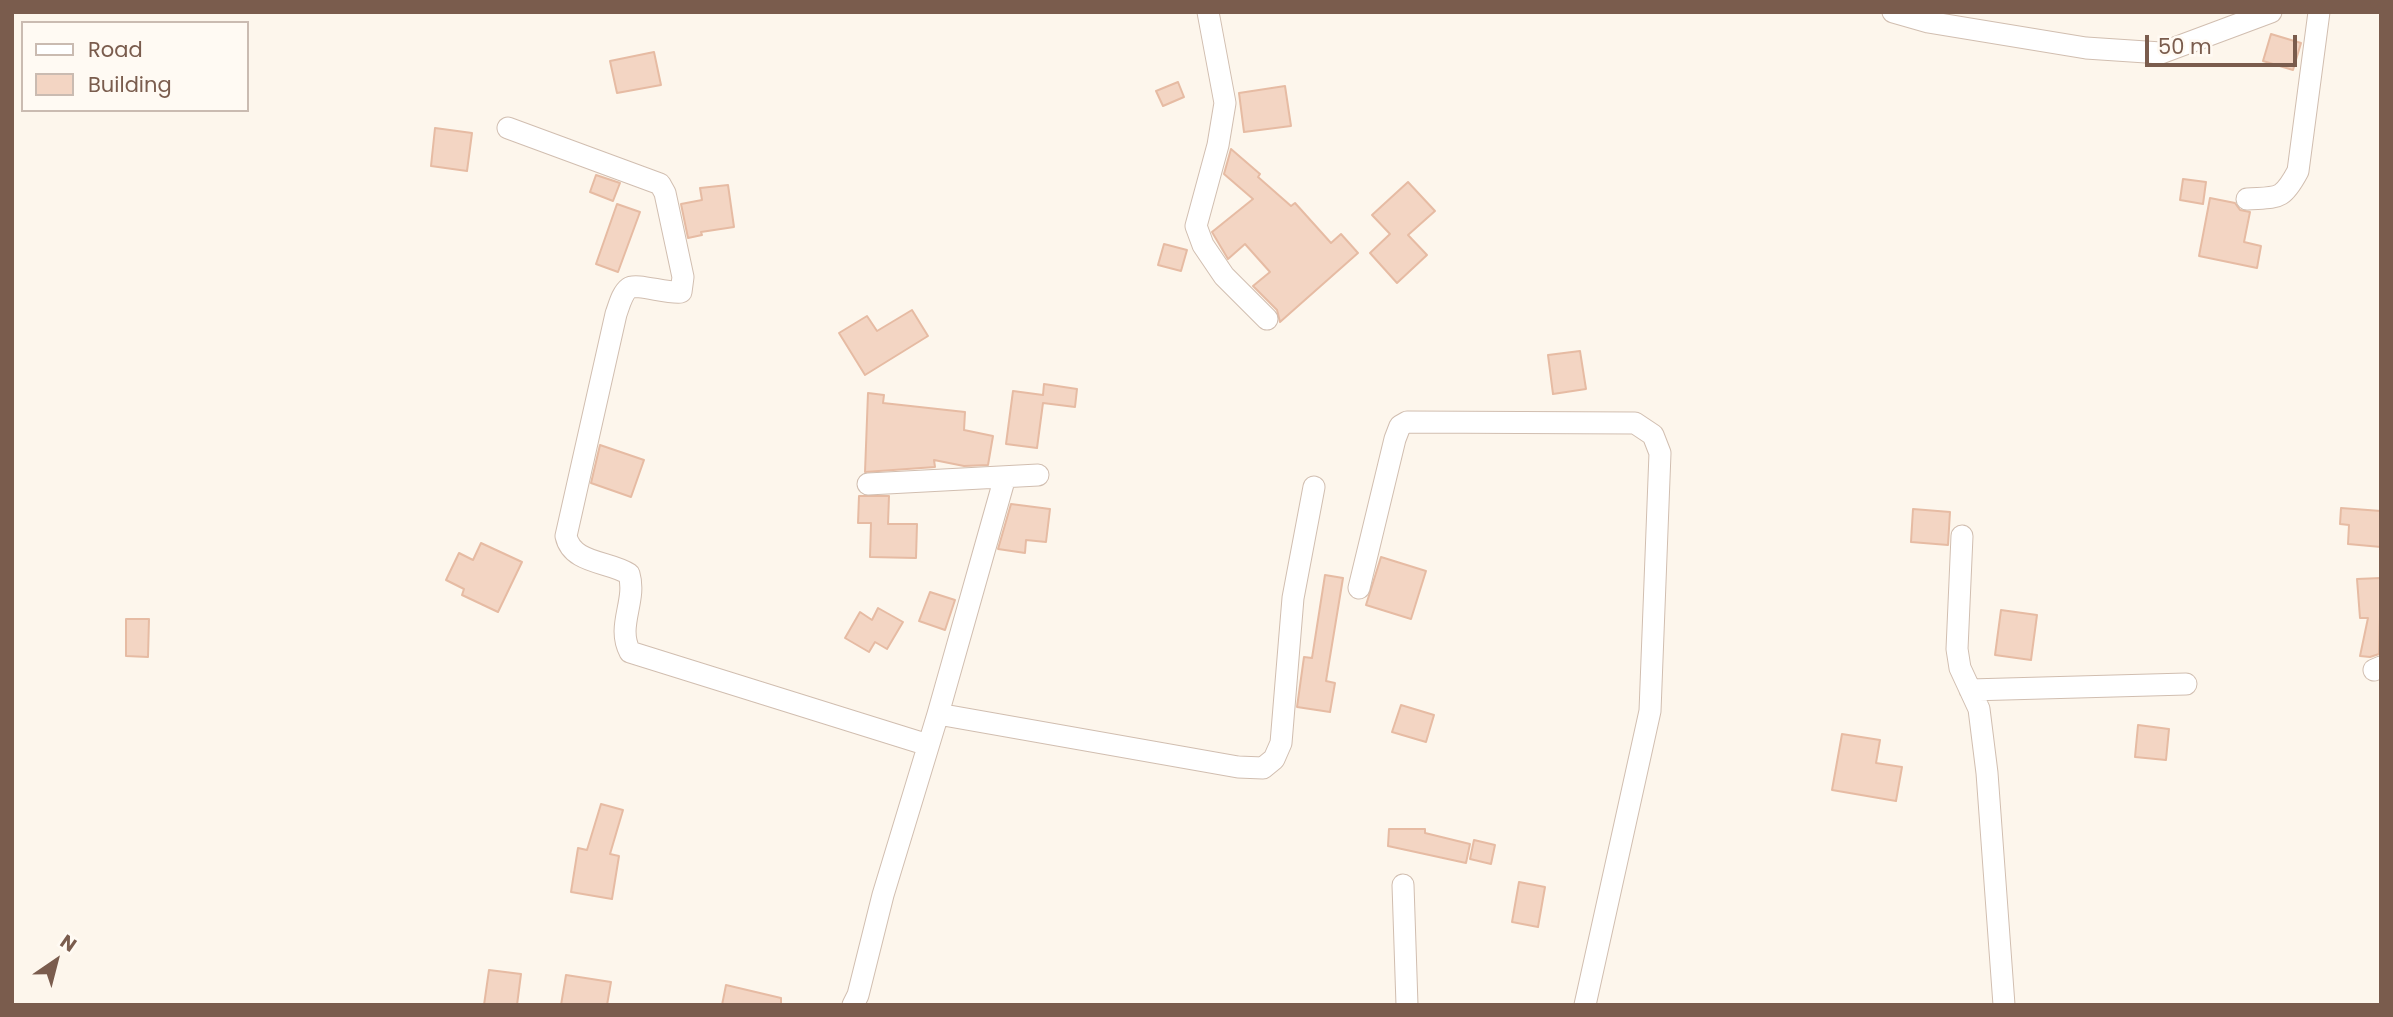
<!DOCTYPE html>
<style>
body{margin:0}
#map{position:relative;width:2393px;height:1017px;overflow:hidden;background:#fdf6ec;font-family:Poppins,sans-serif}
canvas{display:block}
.frame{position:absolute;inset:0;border:14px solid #7a5c4d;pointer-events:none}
.legend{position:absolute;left:21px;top:21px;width:228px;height:91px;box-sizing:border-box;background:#fffaf3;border:2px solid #cabbb1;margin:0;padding:9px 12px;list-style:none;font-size:21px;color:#7a5c4d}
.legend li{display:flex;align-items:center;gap:14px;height:35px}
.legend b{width:35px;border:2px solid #cabbb1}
.north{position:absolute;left:21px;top:926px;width:70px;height:70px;-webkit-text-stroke:5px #fffaf3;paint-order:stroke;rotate:35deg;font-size:19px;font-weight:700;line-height:28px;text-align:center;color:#7a5c4d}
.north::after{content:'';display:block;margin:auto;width:24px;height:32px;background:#7a5c4d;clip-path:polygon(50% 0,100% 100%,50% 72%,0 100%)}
.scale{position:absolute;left:2145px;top:35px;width:152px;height:32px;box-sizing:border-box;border:4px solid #7a5c4d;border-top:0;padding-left:9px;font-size:21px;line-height:24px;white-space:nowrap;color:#7a5c4d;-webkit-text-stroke:5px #fffaf3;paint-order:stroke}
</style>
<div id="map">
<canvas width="2393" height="1017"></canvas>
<div class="frame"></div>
<ul class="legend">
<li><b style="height:9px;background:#fff"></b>Road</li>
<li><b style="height:19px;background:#f3d5c3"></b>Building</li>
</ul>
<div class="north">N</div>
<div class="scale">50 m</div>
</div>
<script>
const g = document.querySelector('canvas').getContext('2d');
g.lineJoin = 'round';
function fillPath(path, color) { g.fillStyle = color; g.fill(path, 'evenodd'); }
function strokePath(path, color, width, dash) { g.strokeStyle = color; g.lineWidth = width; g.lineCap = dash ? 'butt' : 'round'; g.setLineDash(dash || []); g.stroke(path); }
const building = new Path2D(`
 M2271,34L2301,43L2293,70L2263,61Z
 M654,52L661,85L617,93L610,61Z
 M1178,82L1184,97L1163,106L1156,91Z
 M1285,86L1291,126L1244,132L1239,93Z
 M435,128L472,133L467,171L431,166Z
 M1231,149L1260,174L1258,177L1291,206L1295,203L1331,243L1341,234L1358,253L1280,322L1277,310L1253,286L1270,272L1245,244L1228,259L1212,232L1253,199L1224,174Z
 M596,175L620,183L613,201L590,192Z
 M2183,179L2206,182L2203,204L2180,200Z
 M1408,182L1435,211L1408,235L1427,255L1397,283L1370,253L1390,234L1372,215Z
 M728,185L734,227L701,232L702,235L688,238L681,204L702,200L700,188Z
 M2210,198L2235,203L2240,210L2250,212L2244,242L2261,246L2257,268L2199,256Z
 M617,204L640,212L618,272L596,264Z
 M1164,244L1187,250L1181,271L1158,265Z
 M912,310L928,336L865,375L839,333L867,316L877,331Z
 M1580,351L1586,389L1553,394L1548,355Z
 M1044,384L1077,389L1075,407L1043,403L1037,448L1006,444L1013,391L1043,395Z
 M868,393L884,395L883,403L965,412L964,430L993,436L988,465L964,466L934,460L935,467L865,472Z
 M600,445L644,460L631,497L591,483Z
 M859,496H889L888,524H917L916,558L870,557L871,523H858Z
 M1011,504L1050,509L1046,542L1026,540L1025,553L998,549Z
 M2341,508L2381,511V547L2348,544L2349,525L2340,524Z
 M1913,509L1950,512L1948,545L1911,542Z
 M481,543L522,562L498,612L462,595L464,589L446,580L459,553L473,560Z
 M1381,557L1426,571L1411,619L1366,605Z
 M1325,575L1343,578L1326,681L1335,683L1330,712L1297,707L1304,657L1312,658Z
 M2381,578L2379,654L2370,657L2360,656L2368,618H2360L2357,579Z
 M930,592L955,600L945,630L919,621Z
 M878,608L903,622L887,649L875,642L869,652L845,638L860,612L872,620Z
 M2001,610L2037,615L2031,660L1995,655Z
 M126,619H149L148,657L126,656Z
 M1401,705L1434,715L1426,742L1392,732Z
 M2138,725L2169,729L2166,760L2135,757Z
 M1842,734L1880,740L1876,763L1902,767L1896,801L1832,790Z
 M601,804L623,810L610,854L619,856L612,899L571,892L578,848L587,850Z
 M1389,829H1425V833L1470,844L1466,863L1388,846Z
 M1474,840L1495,845L1491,864L1470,859Z
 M1519,882L1545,887L1538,927L1512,922Z
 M489,970L521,974L517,1005H484Z
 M566,975L611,982L607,1005H561Z
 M726,985L781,998V1005H722Z`);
fillPath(building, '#f3d5c3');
strokePath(building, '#e6bba3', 2);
const minor = new Path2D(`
 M1208,12L1225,103L1218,145L1196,226L1203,245L1224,276L1267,319
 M1893,12L1928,22L2086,48L2161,53L2271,12
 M508,128L660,184L665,193L683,277L681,292C668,294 636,283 629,288C622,293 619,306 616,314L566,536C572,564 609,561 629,574C637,601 616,626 630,652L928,745
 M2247,199C2278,197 2282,201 2298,171L2319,12
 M868,484L1038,475
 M1962,536L1957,649L1960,668L1979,709L1987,773L2004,1005
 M1359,588L1395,439L1400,426L1407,422L1635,423L1653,435L1660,453L1650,711L1585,1005
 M2374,670L2381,667
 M1970,690L2186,684
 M938,714L1238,767L1263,768L1274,759L1281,743L1293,598L1314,487
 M1403,885L1407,1005
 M853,1005L858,995L883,895L938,714L1005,477`);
strokePath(minor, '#d1beb0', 23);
strokePath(minor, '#fff', 21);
</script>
